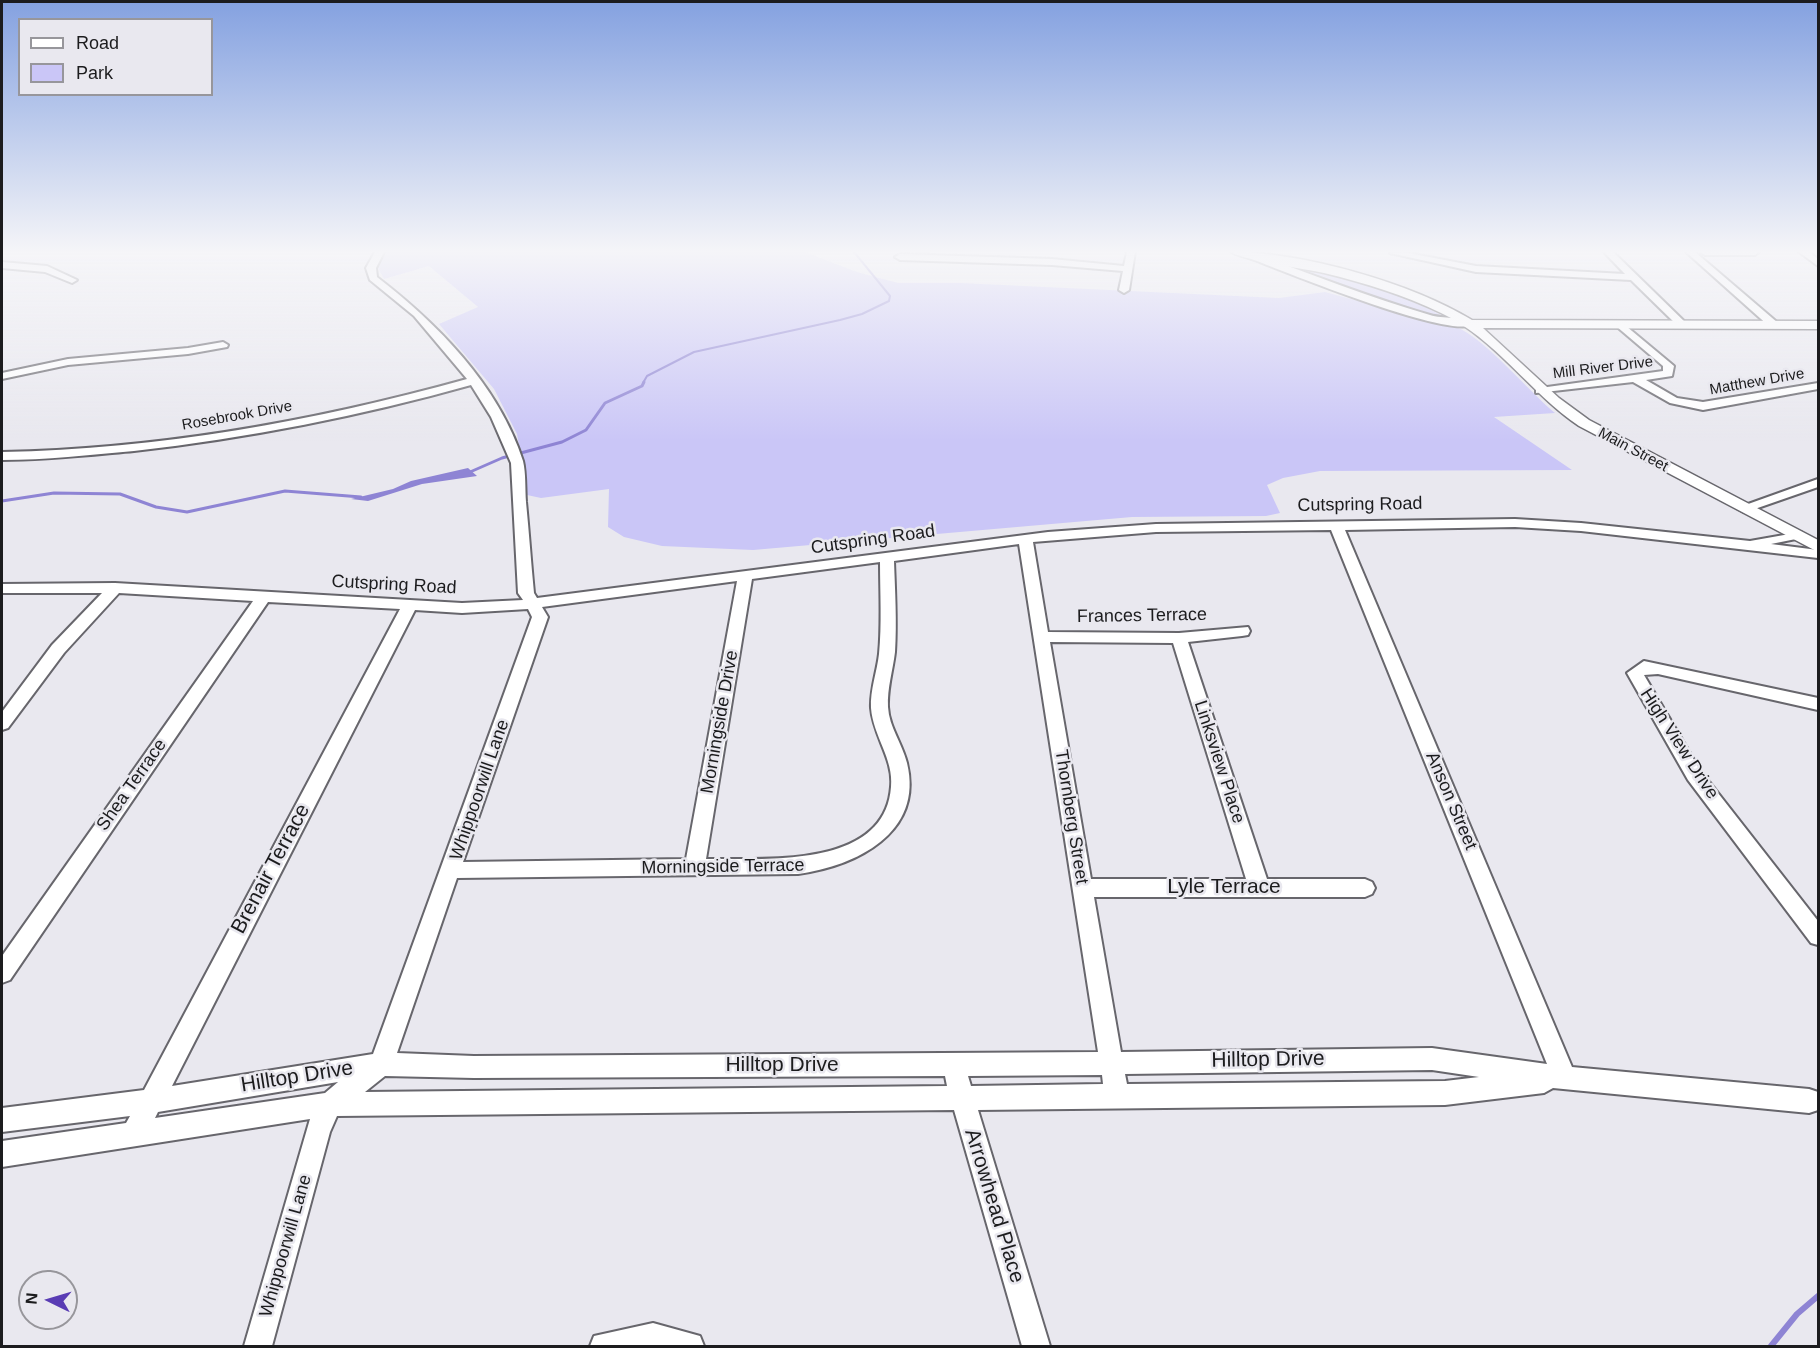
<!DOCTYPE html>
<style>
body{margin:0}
#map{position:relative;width:1820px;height:1348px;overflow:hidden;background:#e9e8ef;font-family:Arial,sans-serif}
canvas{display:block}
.frame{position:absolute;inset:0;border:3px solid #1c1c1e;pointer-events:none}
.legend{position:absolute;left:18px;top:18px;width:195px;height:78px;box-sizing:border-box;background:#e9e8ef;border:2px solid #97969b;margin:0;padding:8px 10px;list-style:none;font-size:18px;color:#1c1c1e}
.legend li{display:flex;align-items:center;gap:12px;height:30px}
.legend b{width:30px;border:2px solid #97969b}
.north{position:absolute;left:18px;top:1270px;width:60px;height:60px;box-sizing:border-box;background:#e9e8ef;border:2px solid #97969b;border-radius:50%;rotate:275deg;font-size:16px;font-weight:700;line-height:24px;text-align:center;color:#1c1c1e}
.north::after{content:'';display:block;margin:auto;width:21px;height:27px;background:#593cb4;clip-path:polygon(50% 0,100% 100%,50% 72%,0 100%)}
</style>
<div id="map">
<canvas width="1820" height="1348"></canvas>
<div class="frame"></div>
<ul class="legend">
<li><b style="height:8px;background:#fff"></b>Road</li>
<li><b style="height:16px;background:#cac6f7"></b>Park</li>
</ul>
<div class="north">N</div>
</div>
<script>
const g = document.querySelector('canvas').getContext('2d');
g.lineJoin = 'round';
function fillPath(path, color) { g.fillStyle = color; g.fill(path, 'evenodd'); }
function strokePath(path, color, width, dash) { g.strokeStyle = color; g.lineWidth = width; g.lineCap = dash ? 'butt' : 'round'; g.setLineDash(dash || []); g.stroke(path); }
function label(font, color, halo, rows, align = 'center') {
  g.font = font + ' Arial,sans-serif'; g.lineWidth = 5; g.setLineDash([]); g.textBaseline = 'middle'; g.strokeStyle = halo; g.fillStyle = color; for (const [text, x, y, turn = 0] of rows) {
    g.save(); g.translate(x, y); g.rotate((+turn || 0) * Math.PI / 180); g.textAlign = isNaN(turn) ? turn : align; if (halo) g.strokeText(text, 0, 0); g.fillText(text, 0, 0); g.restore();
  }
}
fillPath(new Path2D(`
 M385,252H805L857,272L898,283H961L1279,298L1325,292L1456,327C1485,338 1528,391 1555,413L1494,417L1572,470L1320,471L1283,478L1267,485L1280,513L1266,516L1132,517L753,550L662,546L624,537L608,527L609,489L541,498L527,495L517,434L494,389L439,324L478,307L429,266L384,279L378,268Z
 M1267,260C1328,272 1390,288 1445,317L1427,316Z`), '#cac6f7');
fillPath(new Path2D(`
 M468,468L477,476L422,484L368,501L351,499L393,489L411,481Z`), '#8e84d4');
strokePath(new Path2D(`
 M643,383L647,376L694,352L840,320L862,314L889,301L890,296L854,252`), '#8e84d4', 2);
strokePath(new Path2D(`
 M470,472L502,458L562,442L586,430L605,403L642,386L644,382
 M2,501L54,493L120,494L156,507L187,512L285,491L361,497`), '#8e84d4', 3);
strokePath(new Path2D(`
 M1771,1346L1797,1314L1818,1296`), '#8e84d4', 6);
const minor = new Path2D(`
 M375,252H384L376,268L377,277C438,324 499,386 523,461C526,473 525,489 526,502C529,532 531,563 534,593L537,598L1048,532L1156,524L1515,519L1581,523L1750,541L1801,532V538L1771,544L1818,550V558L1581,531L1515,527L1345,530L1572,1067L1809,1089L1818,1092V1110L1809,1113L1553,1088L1544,1093L1445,1105L978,1110L1050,1346H1022L954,1110L337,1116L330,1132L272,1346H244L310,1119L2,1167V1141L126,1123L130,1116L2,1132V1108L144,1090L400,609L268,602L10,980L2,983V956L253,601L119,593L64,653L8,728L2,730V712L52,645L102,593H2V584L115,583L462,603L523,600L518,593L511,463L491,417L471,385C361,416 249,438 134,451C90,455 46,460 2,460V452C159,449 316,421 467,379L414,316L370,280L366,268ZM1331,530L1547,1064L1432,1048L1121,1052L1094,897H1365L1372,894L1375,888L1372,882L1365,879H1267L1188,642L1242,636L1248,635L1250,631L1248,627L1179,633L1048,632L1033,542L1156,532ZM1019,544L1098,1052L474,1056L397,1053L457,878L798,874C856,866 924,833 907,763C902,743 889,727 888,707C887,688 893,670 895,652C897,622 895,591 894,561ZM880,562C880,593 882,624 879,654C877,672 870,690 871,708C873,736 894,759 891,787C885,870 762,858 706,859L752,579ZM737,581L686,859L463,862L548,617L542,607ZM528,609L532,617L373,1054L172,1086L415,610L462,613ZM1050,642L1173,643L1246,879H1091ZM1432,1070L1479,1077L1445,1081L1127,1084L1125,1074ZM1102,1075L1103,1084L971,1086L968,1076ZM385,1076L474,1078L945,1076L947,1086L365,1092ZM338,1082L325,1093L155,1118L158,1112Z
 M1127,252H1135L1129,290L1124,293L1119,290L1123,271L1052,265L900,260L895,257L900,254L1052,259L1124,266Z
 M1244,252H1250C1310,274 1369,297 1430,315C1442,319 1464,316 1474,324C1452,341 1276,268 1244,256Z
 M1403,252L1476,266L1625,274L1604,252H1613L1688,325L1679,327L1631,280L1476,272L1390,253Z
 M1686,252H1695L1778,323V327H1770Z
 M1701,252H1759L1755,255H1705Z
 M1799,252H1809L1818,259V266Z
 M2,262L47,266L77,280L72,283L45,272L2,268Z
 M1620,321L1674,366L1672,376L1646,380L1677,398L1703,402L1818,383V389L1703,410L1670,403L1633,382L1536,393V389L1540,388L1663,371V366L1616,326V322Z
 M223,342L228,345L227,347L188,354L68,365L2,379V373L68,359L188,348Z
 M1818,479V487L1749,511L1744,512L1737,508Z
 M1644,661L1818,698V710L1658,674L1644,675L1700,770L1818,921V945L1811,943L1688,780L1627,673Z
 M653,1323L700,1336L704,1346H590L594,1336Z`);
const major = new Path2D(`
 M1231,252C1303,252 1411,283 1472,320L1818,321V329L1483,328L1559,398L1589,420L1818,540V552L1579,426C1530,393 1495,338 1441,313C1404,295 1365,283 1324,273C1307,269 1241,260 1231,252Z`);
strokePath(minor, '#67666c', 4);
strokePath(major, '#67666c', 3);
fillPath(minor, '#fff');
fillPath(major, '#fff');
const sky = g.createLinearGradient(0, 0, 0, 441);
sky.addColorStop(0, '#84a1e0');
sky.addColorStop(0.57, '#f5f5f8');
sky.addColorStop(1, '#f5f5f800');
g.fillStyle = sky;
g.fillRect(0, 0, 1820, 441);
label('15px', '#1c1c1e', '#e9e8ef', [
 ["Mill River Drive",1603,368,-7],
 ["Matthew Drive",1757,382,-10],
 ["Rosebrook Drive",237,416,-10],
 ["Main Street",1633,450,28]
]);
label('18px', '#1c1c1e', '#e9e8ef', [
 ["Cutspring Road",1360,505,-1],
 ["Cutspring Road",873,540,-8],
 ["Cutspring Road",394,585,3],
 ["Frances Terrace",1142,616,-1],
 ["Morningside Drive",720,722,-80],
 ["High View Drive",1679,744,57],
 ["Linksview Place",1219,762,72],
 ["Shea Terrace",132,785,-55],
 ["Whippoorwill Lane",480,790,-71],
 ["Anson Street",1451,801,67],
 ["Thornberg Street",1071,817,81],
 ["Morningside Terrace",723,867,-1],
 ["Whippoorwill Lane",286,1246,-74]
]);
label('21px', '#1c1c1e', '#e9e8ef', [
 ["Brenair Terrace",271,869,-62],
 ["Lyle Terrace",1224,887],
 ["Hilltop Drive",1268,1060,-1],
 ["Hilltop Drive",782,1065],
 ["Hilltop Drive",297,1077,-9],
 ["Arrowhead Place",994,1206,73]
]);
</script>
